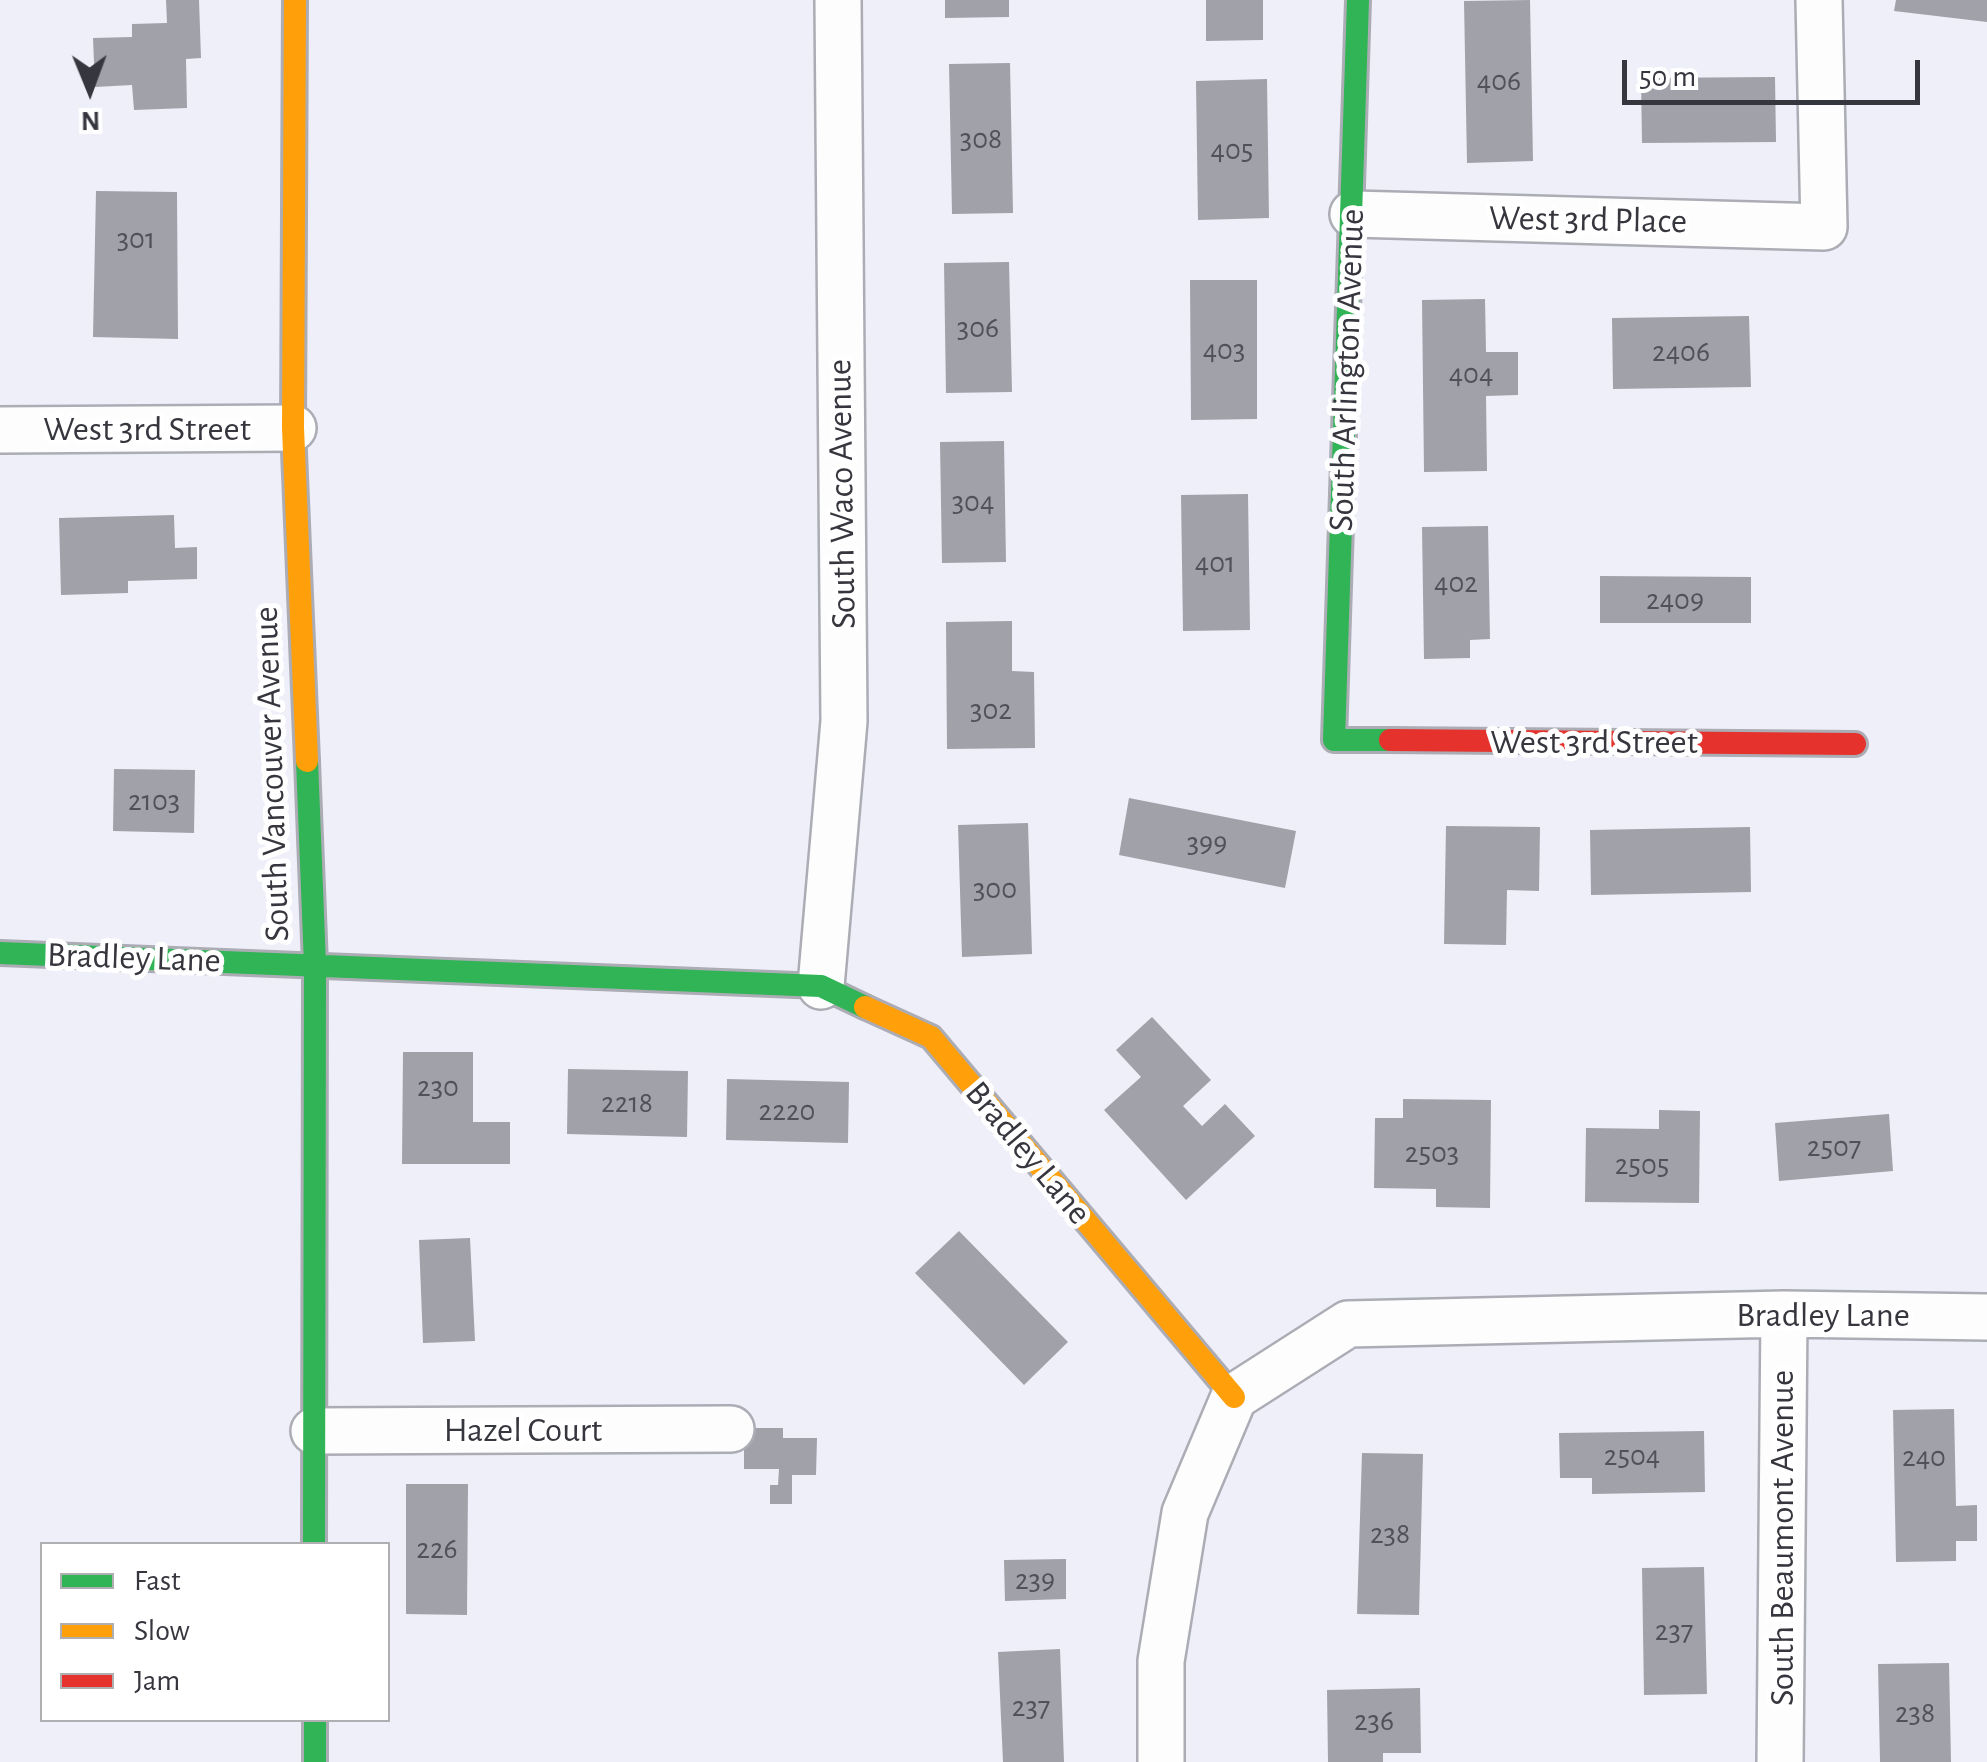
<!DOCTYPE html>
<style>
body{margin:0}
#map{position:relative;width:1987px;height:1762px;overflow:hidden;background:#efeffa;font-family:"Alegreya Sans",sans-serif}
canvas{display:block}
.legend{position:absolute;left:40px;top:1542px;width:350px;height:180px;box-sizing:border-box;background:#fff;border:2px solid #afafb2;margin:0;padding:12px 18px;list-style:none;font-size:30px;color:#36363e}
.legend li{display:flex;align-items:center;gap:20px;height:50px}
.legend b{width:50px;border:2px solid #afafb2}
.north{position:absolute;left:40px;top:40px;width:100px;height:100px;-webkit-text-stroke:8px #fff;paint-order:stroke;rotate:179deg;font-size:28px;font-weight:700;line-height:40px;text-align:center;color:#36363e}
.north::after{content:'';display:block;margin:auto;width:35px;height:45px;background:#36363e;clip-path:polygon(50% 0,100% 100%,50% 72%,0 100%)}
.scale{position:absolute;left:1622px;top:60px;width:298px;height:45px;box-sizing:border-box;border:5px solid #36363e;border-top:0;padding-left:12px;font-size:30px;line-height:35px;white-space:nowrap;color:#36363e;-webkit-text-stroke:8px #fff;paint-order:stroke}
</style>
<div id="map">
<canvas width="1987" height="1762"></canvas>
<ul class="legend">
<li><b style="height:12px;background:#30b455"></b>Fast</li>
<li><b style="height:12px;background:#ff9f0a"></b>Slow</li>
<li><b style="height:12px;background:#e5322d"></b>Jam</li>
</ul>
<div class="north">N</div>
<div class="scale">50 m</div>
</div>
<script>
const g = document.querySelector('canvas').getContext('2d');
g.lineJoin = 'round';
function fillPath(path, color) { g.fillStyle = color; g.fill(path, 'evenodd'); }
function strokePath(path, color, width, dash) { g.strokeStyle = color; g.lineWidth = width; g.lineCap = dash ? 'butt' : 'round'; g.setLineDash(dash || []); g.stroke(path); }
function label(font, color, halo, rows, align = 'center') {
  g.font = font + ' "Alegreya Sans",sans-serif'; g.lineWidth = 10; g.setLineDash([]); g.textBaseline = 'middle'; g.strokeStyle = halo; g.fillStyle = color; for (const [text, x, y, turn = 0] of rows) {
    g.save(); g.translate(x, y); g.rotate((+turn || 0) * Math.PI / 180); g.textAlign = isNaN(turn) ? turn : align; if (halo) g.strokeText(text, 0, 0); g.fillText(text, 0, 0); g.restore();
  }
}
fillPath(new Path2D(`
 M166,0H199L201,58L186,59L187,108L134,110L132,85L95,87L93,38L132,37V24L167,23Z
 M945,0H1009V17L945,18Z
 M1206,0H1263V40L1206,41Z
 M1530,0L1533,161L1467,163L1464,1Z
 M1896,0H1987V22L1894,11Z
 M1010,63L1013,213L952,214L949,64Z
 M1775,77L1776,142L1642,143L1641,78Z
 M1267,79L1269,218L1198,220L1196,81Z
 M96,191L177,192L178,339L93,337Z
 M1009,262L1012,392L946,393L944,263Z
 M1190,280H1257V419L1191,420Z
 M1485,299L1486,352H1518V395L1486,396L1487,471L1424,472L1422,300Z
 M1749,316L1751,387L1613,389L1612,318Z
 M1004,441L1006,562L942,563L940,442Z
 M1248,494L1250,630L1183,631L1181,495Z
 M174,515L175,548L197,547V579L128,581V593L61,595L59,518Z
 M1488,526L1490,639L1470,640V658L1424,659L1422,527Z
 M1600,576L1751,577V623H1600Z
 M1012,621V671L1034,672L1035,748L947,749L946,622Z
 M114,769L195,770L194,833L113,831Z
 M1129,798L1296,831L1285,888L1119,855Z
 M1028,823L1032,954L962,957L958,825Z
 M1446,826L1540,827L1539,891L1507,890L1506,945L1444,944Z
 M1750,827L1751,892L1591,895L1590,830Z
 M1152,1017L1211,1080L1183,1106L1202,1126L1225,1104L1255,1136L1186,1200L1104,1110L1141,1077L1116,1050Z
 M403,1052H473V1122H510V1164H402Z
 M568,1069L688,1071L687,1137L567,1134Z
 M727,1079L849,1082L848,1143L726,1140Z
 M1403,1099L1491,1100L1490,1208L1436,1207V1189L1374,1188L1375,1118H1403Z
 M1659,1110L1700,1111L1699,1203L1585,1202L1586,1128L1659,1129Z
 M1889,1114L1893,1171L1779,1181L1775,1123Z
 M959,1231L1068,1342L1024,1385L915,1273Z
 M470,1238L475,1341L423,1343L419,1240Z
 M1954,1409L1956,1506L1977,1505V1541H1956V1561L1896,1562L1893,1410Z
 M744,1428H783V1438H817L816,1475H792V1504H770V1485H778L779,1469H744Z
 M1704,1431L1705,1492L1592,1494V1478H1560L1559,1433Z
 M1362,1453L1423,1454L1419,1615L1357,1614Z
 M406,1484H468L467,1615L406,1614Z
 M1066,1559V1599L1005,1601L1004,1560Z
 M1704,1567L1707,1694L1644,1695L1642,1568Z
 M1060,1649L1064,1762H1003L998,1652Z
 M1949,1663L1951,1762H1880L1878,1664Z
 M1420,1688L1421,1753H1383V1762H1328L1327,1690Z`), '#a1a1a9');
const street = new Path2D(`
 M1353,214L1824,227L1819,0
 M0,430L293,428
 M821,986L844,721L838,0
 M314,1431L731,1429
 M1161,1762V1661L1185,1513L1234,1397L1348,1324L1784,1314L1987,1317
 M1780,1762L1784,1314`);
const fast = new Path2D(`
 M1358,0L1334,740H1390
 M307,761L315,965L314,1544
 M0,953L821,986L865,1007
 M315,1720V1762`);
const slow = new Path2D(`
 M295,0L293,428L307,761
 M865,1007L931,1037L1234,1397`);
const jam = new Path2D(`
 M1390,740L1855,744`);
strokePath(street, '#acacb5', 50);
strokePath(fast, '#acacb5', 28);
strokePath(slow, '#acacb5', 28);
strokePath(jam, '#acacb5', 28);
strokePath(street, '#fdfdfe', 45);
strokePath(fast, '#30b455', 22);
strokePath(slow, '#ff9f0a', 22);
strokePath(jam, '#e5322d', 22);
label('30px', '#515159', null, [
 ["406",1499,81],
 ["308",981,139],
 ["405",1232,150],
 ["301",136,239],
 ["306",978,328],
 ["403",1224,350],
 ["2406",1681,352],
 ["404",1471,374],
 ["304",973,502],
 ["401",1215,563],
 ["402",1456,583],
 ["2409",1675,600],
 ["302",991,710],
 ["2103",154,801],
 ["399",1207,843],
 ["300",995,889],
 ["230",438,1087],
 ["2218",627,1103],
 ["2220",787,1111],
 ["2507",1834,1147],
 ["2503",1432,1153],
 ["2505",1642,1165],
 ["2504",1632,1456],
 ["240",1924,1457],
 ["238",1390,1534],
 ["226",437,1549],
 ["239",1035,1580],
 ["237",1674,1631],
 ["237",1031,1707],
 ["238",1915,1713],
 ["236",1374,1721]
]);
label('35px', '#36363e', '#fff', [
 ["West 3rd Place",1588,220,1],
 ["South Arlington Avenue",1347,370,-88],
 ["West 3rd Street",147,429],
 ["South Waco Avenue",842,494,-91],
 ["West 3rd Street",1594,742],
 ["South Vancouver Avenue",272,774,-92],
 ["Bradley Lane",134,958,2],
 ["Bradley Lane",1028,1153,50],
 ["Bradley Lane",1823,1315],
 ["Hazel Court",523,1430],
 ["South Beaumont Avenue",1782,1538,-90]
]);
</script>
